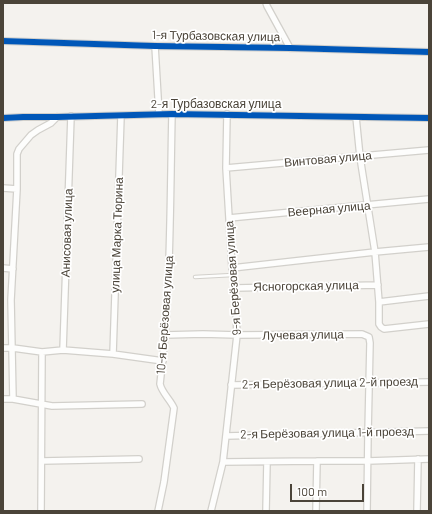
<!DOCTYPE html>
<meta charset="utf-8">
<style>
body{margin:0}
#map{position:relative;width:432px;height:514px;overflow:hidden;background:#f4f2ee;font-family:Barlow,sans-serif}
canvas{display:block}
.frame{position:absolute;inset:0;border:4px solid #4b4439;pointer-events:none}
.scale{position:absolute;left:290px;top:484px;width:74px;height:18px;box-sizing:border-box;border:2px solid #4b4439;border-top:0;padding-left:5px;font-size:12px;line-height:14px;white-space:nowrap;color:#4b4439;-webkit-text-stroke:3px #fff;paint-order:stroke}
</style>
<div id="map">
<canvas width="432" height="514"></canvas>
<div class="frame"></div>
<div class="scale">100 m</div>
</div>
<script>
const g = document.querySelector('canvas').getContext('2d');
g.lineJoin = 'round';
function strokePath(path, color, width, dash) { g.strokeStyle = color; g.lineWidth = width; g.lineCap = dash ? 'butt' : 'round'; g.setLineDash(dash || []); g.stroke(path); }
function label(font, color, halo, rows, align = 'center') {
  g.font = font + ' Barlow,sans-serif'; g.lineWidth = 3.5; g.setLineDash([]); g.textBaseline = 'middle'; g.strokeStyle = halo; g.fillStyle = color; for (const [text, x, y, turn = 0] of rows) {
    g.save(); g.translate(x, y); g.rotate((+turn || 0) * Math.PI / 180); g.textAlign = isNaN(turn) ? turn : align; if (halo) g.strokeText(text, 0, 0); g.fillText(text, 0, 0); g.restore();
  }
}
const lane = new Path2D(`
 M195,277L233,275`);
const street = new Path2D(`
 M266,3L267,6L290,48
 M3,41L155,46L290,48L429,52
 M155,46L159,114
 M356,117L360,157L375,252L379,302V324L381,327L384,329L429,324
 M3,118L23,117H57L172,114L429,118
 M226,168L429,150
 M3,188L17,189
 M229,218L429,199
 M3,268L13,269
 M232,268L375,252L429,247
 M235,288L378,285
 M379,302L429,296
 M165,335L203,334L237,335L362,334L369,337L370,343L368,433L367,511
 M3,348H13L42,352L63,350L113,354L163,361
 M63,350L71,116
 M113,354L121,116
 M231,385L429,382
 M3,399H13L52,406L142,404
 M13,399L11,300L17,189V154L19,149L31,135L38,130L51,123L57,117
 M226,436L429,431
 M42,461L139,459
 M223,462L317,461H368L429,459
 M41,511L42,352
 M158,511L164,482L174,408C170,399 162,393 160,384C171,294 170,204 172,114
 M211,511L223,462L237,335L235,288L232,268L226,168L227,114
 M266,511L267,462
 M316,511L317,461
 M417,511L418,459`);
strokePath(lane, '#d2d0cb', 4.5);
strokePath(street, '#d2d0cb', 8);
strokePath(lane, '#fdfdfc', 2.5);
strokePath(street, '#fdfdfc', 5.5);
strokePath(new Path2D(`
 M3,41L155,46L290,48L429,52
 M3,118L23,117H57L172,114L429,118`), '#0057b8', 6);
label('12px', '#4b4439', '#fff', [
 ["1-я Турбазовская улица",216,36,1],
 ["2-я Турбазовская улица",216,104],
 ["Винтовая улица",328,159,-5],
 ["Веерная улица",329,209,-5],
 ["Анисовая улица",67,233,-88],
 ["улица Марка Тюрина",117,235,-88],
 ["9-я Берёзовая улица",233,278,-94],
 ["Ясногорская улица",306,286,-1],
 ["10-я Берёзовая улица",165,315,-86],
 ["Лучевая улица",303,335,-1],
 ["2-я Берёзовая улица 2-й проезд",330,383,-1],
 ["2-я Берёзовая улица 1-й проезд",327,433,-1]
]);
</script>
